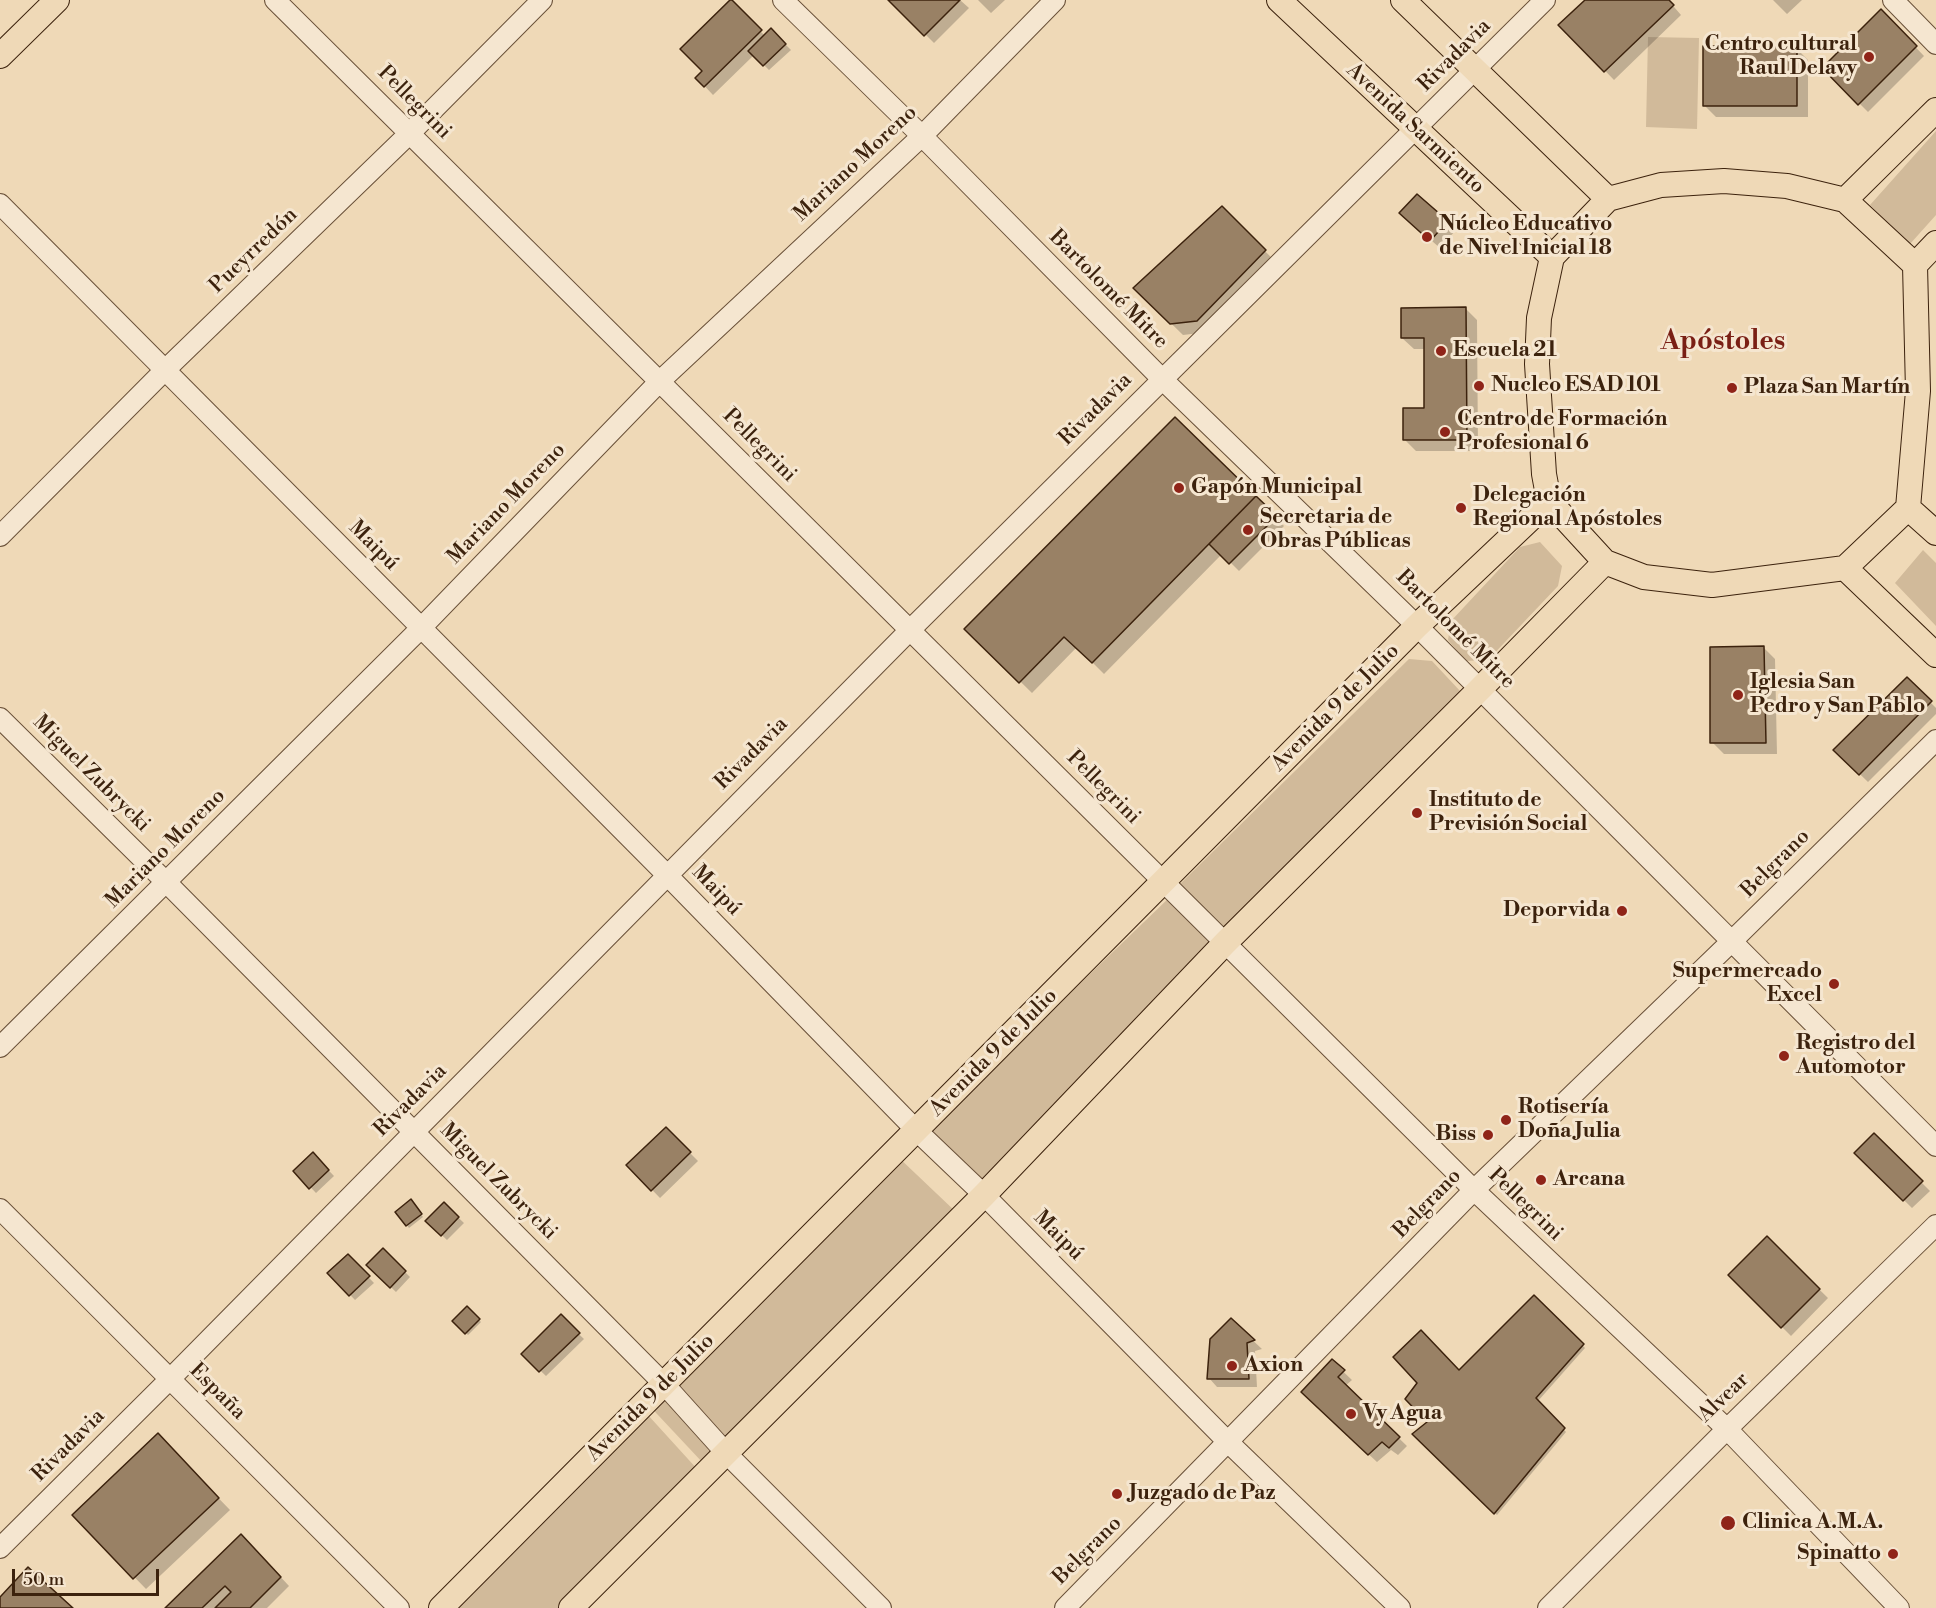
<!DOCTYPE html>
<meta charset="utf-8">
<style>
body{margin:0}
#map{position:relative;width:1936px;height:1608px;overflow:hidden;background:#efd9b7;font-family:"Libre Bodoni",serif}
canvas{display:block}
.scale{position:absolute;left:12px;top:1569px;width:147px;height:27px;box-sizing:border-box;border:3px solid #3c220d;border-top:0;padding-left:8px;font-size:18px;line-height:21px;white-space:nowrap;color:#3c220d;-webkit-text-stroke:4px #f5e6d0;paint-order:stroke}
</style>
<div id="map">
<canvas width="1936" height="1608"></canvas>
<div class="scale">50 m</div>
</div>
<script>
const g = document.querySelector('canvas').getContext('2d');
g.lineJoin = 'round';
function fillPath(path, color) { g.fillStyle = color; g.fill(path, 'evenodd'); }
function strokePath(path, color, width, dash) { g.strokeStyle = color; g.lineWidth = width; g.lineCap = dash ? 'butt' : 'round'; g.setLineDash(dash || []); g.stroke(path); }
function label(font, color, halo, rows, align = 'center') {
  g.font = font + ' "Libre Bodoni",serif'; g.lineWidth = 6; g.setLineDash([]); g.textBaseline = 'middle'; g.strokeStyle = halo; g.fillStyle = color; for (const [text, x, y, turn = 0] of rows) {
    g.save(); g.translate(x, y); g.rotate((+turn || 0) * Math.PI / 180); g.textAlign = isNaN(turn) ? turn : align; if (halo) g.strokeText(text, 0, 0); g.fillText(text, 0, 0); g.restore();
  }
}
fillPath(new Path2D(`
 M1648,37L1699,38L1697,129L1646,127Z
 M1936,131V215L1910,244L1870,205Z
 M1540,542L1562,566L1558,586L1488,660L1466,661L1448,640L1451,621L1520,547Z
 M1923,550L1936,563V626L1895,583Z
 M1409,659L1432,661L1461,692L1231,938L1178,886Z
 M1171,896L1221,948L988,1187L928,1130Z
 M896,1155L956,1212L703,1463L643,1399Z
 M637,1403L698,1470L558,1608H432Z`), '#d1ba9a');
fillPath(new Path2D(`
 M891,0H960L969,8L934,43Z
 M978,0H1005L991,13Z
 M1587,0H1668L1681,15L1614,80L1561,25Z
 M1773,0H1802L1787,14Z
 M731,1L765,36L771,30L791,50L769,70L754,55L713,95L697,78L704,71Z
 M1881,11L1924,56L1868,112L1824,68Z
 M1796,48L1808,60V117H1716L1704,105Z
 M1221,208L1276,262L1209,332L1183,335L1135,288Z
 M1410,222H1447L1455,231L1440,248Z
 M1465,308L1477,320L1478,451H1416L1405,440L1426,409L1425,349H1414L1402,338Z
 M1175,419L1284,526L1239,571L1222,554L1104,674L1077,647L1032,693L967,629Z
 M1763,647L1775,659L1777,754H1724L1712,742Z
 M1907,679L1936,708V714L1868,782L1835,750Z
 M666,1129L698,1161L660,1198L628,1165Z
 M1874,1135L1930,1191L1912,1208L1856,1153Z
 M313,1154L334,1176L316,1193L295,1171Z
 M413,1204L423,1217L409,1228L397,1212Z
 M444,1204L464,1223L447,1240L427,1221Z
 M1767,1238L1828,1298L1791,1336L1730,1275Z
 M383,1250L410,1277L396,1292L368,1265Z
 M348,1256L374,1283L355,1300L329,1273Z
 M1534,1297L1585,1348L1538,1401L1566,1432L1497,1515L1414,1434L1429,1422L1459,1372Z
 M467,1308L481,1322L468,1335L455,1321Z
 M561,1317L584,1339L546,1376L523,1354Z
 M1231,1320L1262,1349L1255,1351L1257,1387H1217L1209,1378Z
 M1332,1361L1352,1380L1345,1386L1407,1446L1398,1455L1391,1450L1377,1462L1311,1401Z
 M169,1447L230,1510L146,1589L74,1515Z
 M250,1544L289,1586L267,1608H167Z`), '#0003');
const building = new Path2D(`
 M730,0H732L762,30L704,87L695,78L702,71L680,49Z
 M888,0H960L924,36Z
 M1585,0H1669L1674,5L1604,72L1558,25Z
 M1881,9L1917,46L1858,105L1822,68Z
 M771,28L786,44L763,66L748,51Z
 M1703,46L1797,47V106H1703Z
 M1417,194L1448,221L1430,241L1399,213Z
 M1222,206L1266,250L1197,321L1170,324L1133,288Z
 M1466,307L1467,440H1403V408H1424V338H1401V308Z
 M1175,417L1256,496L1092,663L1064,637L1019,683L964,629Z
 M1256,496L1277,516L1229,564L1209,544Z
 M1764,646L1766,743H1710V647Z
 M1907,677L1932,701L1859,775L1833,750Z
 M666,1127L691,1152L651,1191L626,1165Z
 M1874,1133L1923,1181L1903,1201L1854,1153Z
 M313,1152L329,1170L309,1189L293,1171Z
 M411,1199L422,1214L406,1226L395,1212Z
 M444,1202L459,1217L441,1236L425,1221Z
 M1767,1236L1820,1289L1781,1328L1728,1275Z
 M383,1248L406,1271L390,1288L366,1265Z
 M348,1254L370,1276L349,1296L327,1273Z
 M1534,1295L1584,1344L1536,1398L1565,1428L1494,1514L1412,1434L1427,1422L1405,1399L1417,1383L1393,1357L1421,1330L1459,1370Z
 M467,1306L480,1319L465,1334L452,1321Z
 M561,1314L580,1333L539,1372L521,1354Z
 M1231,1318L1255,1340L1247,1343L1249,1379H1207L1210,1339Z
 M1332,1359L1345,1370L1338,1377L1400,1437L1389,1448L1382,1442L1368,1455L1301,1392Z
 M158,1433L219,1498L133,1579L72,1515Z
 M241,1534L281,1577L250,1608H215L231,1592L225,1586L202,1608H165Z
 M28,1567L73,1608H0V1597Z`);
fillPath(building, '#998165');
strokePath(building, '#3c220d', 1.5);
const minor = new Path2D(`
 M275,0L1474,1190L1727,1429L1899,1608
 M783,0L922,136L1162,379L1417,626L1936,1146
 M1893,0L1936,44
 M0,204L667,875L917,1131L984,1195L1228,1442L1400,1608
 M0,536L164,371L410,133L542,0
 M0,718L167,883L664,1384L727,1454L881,1608
 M0,1047L421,628L660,381L922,136L1055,0
 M0,1209L399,1608
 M0,1548L170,1379L910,630L1545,0
 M1065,1608L1474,1190L1732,941L1936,740
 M1548,1608L1727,1429L1936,1225`);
const major = new Path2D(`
 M1279,0L1552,257
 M1403,0L1608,199
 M0,56L57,0
 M1608,199L1661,185L1724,181L1787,186L1845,200L1915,265
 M1845,200L1936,110
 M1552,257L1608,199
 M1915,265L1936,243
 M1549,501L1605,562L1644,577L1712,585L1845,568L1908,508
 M1549,501L1544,474L1537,364L1539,318L1552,257
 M1908,508L1918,391L1915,265
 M1908,508L1936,533
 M1845,568L1936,655
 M441,1608L1417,626L1549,501
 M571,1608L984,1195L1225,943L1480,689L1605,562`);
strokePath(minor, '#695038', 22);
strokePath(major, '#3c220d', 26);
strokePath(minor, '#f5e6d0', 20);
strokePath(major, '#efd9b7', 24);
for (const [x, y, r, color] of [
 [1869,57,6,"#8f2418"],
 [1427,237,6,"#8f2418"],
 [1441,351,6,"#8f2418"],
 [1479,386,6,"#8f2418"],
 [1732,388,6,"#8f2418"],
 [1445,432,6,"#8f2418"],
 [1179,488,6,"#8f2418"],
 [1461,508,6,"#8f2418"],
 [1248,530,6,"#8f2418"],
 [1738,695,6,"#8f2418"],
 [1417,813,6,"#8f2418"],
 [1622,911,6,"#8f2418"],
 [1834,984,6,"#8f2418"],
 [1784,1056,6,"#8f2418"],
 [1506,1120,6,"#8f2418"],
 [1488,1135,6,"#8f2418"],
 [1541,1180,6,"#8f2418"],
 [1232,1366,6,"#8f2418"],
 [1351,1414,6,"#8f2418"],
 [1117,1494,6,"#8f2418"],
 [1728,1523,8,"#8f2418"],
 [1893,1554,6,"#8f2418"]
]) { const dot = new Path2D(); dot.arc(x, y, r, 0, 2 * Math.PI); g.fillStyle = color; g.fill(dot); strokePath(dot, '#f5e6d0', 2); }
label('bold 21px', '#3c220d', '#f5e6d0', [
 ["Centro cultural",1857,45,"right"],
 ["Raul Delavy",1857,69,"right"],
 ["Núcleo Educativo",1439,225],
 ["de Nivel Inicial 18",1439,249],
 ["Escuela 21",1453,351],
 ["Nucleo ESAD 101",1491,386],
 ["Plaza San Martín",1744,388],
 ["Centro de Formación",1457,420],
 ["Profesional 6",1457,444],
 ["Gapón Municipal",1191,488],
 ["Delegación",1473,496],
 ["Regional Apóstoles",1473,520],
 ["Secretaria de",1260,518],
 ["Obras Públicas",1260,542],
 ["Iglesia San",1750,683],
 ["Pedro y San Pablo",1750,707],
 ["Instituto de",1429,801],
 ["Previsión Social",1429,825],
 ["Deporvida",1610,911,"right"],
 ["Supermercado",1822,972,"right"],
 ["Excel",1822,996,"right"],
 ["Registro del",1796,1044],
 ["Automotor",1796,1068],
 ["Rotisería",1518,1108],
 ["Doña Julia",1518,1132],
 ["Biss",1476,1135,"right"],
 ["Arcana",1553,1180],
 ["Axion",1244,1366],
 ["Vy Agua",1363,1414],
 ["Juzgado de Paz",1129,1494],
 ["Clinica A.M.A.",1742,1523],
 ["Spinatto",1881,1554,"right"]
], 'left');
label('21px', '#3c220d', '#f5e6d0', [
 ["Rivadavia",1455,56,-45],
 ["Pellegrini",414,103,45],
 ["Avenida Sarmiento",1415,129,43],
 ["Mariano Moreno",856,164,-43],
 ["Pueyrredón",254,251,-44],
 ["Bartolomé Mitre",1108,290,45],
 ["Rivadavia",1096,410,-45],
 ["Pellegrini",759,446,45],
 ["Mariano Moreno",507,504,-46],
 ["Maipú",373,546,45],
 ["Bartolomé Mitre",1455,630,45],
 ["Avenida 9 de Julio",1336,708,-45],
 ["Rivadavia",752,754,-45],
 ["Miguel Zubrycki",91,774,45],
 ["Pellegrini",1103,788,45],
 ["Mariano Moreno",166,849,-45],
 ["Belgrano",1776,864,-45],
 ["Maipú",716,891,46],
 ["Avenida 9 de Julio",994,1053,-45],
 ["Rivadavia",411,1101,-45],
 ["Miguel Zubrycki",498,1182,45],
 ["Belgrano",1428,1204,-46],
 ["Pellegrini",1525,1205,44],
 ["Maipú",1058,1236,45],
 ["España",217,1392,45],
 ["Avenida 9 de Julio",651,1398,-45],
 ["Alvear",1724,1398,-44],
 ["Rivadavia",69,1446,-45],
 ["Belgrano",1088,1551,-45]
]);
label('bold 27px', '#7a1f14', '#f5e6d0', [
 ["Apóstoles",1723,343]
]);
</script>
